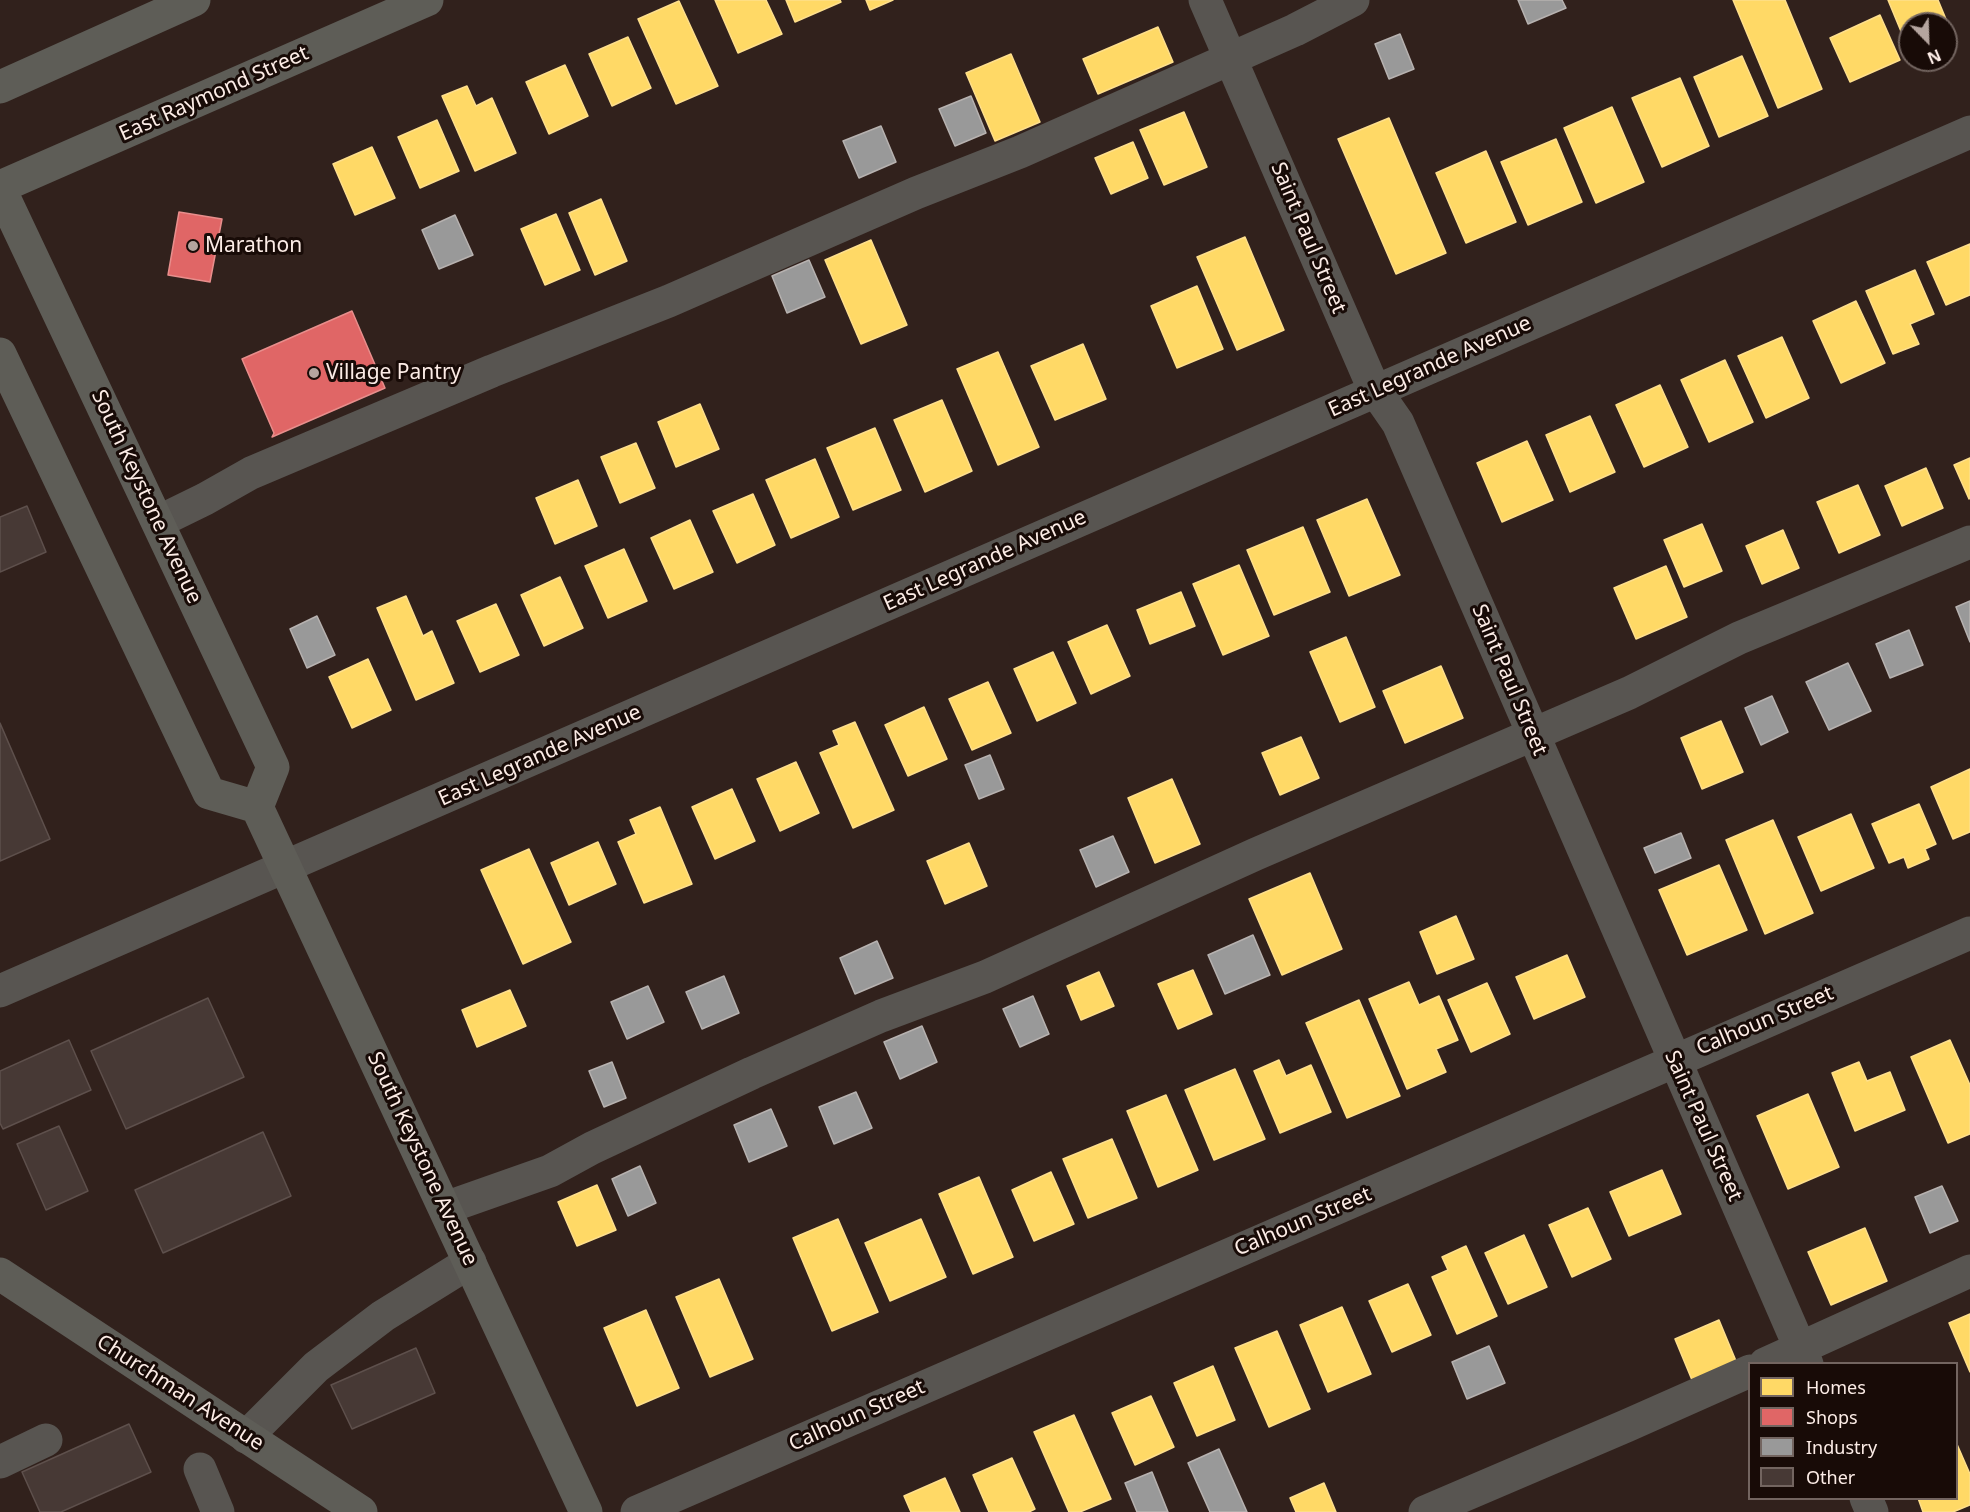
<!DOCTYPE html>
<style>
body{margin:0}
#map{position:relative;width:1970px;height:1512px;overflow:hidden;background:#31211c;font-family:"Noto Sans",sans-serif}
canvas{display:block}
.legend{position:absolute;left:1748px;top:1362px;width:210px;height:138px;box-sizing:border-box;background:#180b07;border:2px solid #736560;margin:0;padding:8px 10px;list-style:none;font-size:18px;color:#fcece6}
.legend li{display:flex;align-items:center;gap:12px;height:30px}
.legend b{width:30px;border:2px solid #736560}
.north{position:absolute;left:1898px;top:12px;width:60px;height:60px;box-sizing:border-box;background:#180b07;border:2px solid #736560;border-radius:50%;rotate:157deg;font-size:16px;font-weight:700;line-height:24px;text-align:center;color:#fcece6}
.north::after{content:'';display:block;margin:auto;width:21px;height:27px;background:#b5a59f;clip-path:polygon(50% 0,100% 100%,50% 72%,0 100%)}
</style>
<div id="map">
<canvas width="1970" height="1512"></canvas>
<ul class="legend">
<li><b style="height:16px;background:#ffd966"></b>Homes</li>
<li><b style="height:16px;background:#e06666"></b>Shops</li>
<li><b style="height:16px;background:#999"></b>Industry</li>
<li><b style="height:16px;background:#473935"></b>Other</li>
</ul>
<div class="north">N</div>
</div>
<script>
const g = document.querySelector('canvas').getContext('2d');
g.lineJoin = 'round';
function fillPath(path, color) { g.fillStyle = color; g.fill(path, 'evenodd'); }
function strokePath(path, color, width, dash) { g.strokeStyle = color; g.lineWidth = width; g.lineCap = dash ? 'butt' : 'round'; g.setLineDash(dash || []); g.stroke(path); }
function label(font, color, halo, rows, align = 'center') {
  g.font = font + ' "Noto Sans",sans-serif'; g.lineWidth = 6; g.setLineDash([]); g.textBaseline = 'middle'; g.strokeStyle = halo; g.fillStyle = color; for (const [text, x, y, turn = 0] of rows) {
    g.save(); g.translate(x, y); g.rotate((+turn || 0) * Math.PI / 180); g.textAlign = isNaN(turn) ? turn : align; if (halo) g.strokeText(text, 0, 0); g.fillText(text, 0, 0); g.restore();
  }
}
const homes = new Path2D(`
 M715,0H766L782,34L738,53Z
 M786,0H840L841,2L795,22Z
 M866,0H893L870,10Z
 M1733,0H1785L1822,89L1778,108Z
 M1888,0H1938L1953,36L1946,39V24H1910V53Z
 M679,1L718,86L676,104L638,19Z
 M1880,15L1900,60L1850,82L1830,38Z
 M1158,27L1173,62L1098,94L1083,59Z
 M628,37L651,88L612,106L589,54Z
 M1011,54L1040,122L995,141L966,73Z
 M1742,56L1768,116L1719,137L1694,77Z
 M565,65L588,116L549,134L526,82Z
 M1680,78L1709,146L1662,167L1632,98Z
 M467,86L476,106L492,98L516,153L475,171L442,96Z
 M1612,107L1644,182L1596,203L1564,128Z
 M1184,112L1207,167L1164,185L1140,130Z
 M1389,118L1446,253L1396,274L1338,139Z
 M437,120L459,171L420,188L398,137Z
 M1556,139L1582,202L1528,225L1501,162Z
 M1133,142L1148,178L1111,194L1095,158Z
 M372,147L395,198L355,215L333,164Z
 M1486,151L1516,222L1466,243L1436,173Z
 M601,199L627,261L595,275L569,213Z
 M556,214L580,270L545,285L521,229Z
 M1245,237L1284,330L1237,350L1197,257Z
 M871,240L907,325L861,344L825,260Z
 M1970,244V295L1946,305L1927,262Z
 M1915,270L1934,314L1910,324L1919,344L1893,354L1866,291Z
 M1197,286L1223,349L1177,368L1151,306Z
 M1856,301L1885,363L1841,383L1813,321Z
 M1782,337L1809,398L1766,418L1738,356Z
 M1083,344L1106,399L1055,420L1031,366Z
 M998,352L1039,447L998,465L957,369Z
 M1725,360L1753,422L1709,442L1681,380Z
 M1660,385L1688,447L1644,467L1616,405Z
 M942,400L972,471L925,492L894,420Z
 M700,404L719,449L676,467L658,422Z
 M1590,416L1615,472L1570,492L1546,435Z
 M875,428L901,490L853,510L827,448Z
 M1527,441L1553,500L1502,522L1477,463Z
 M636,443L655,488L620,503L601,457Z
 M1970,458V498L1969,499L1954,465Z
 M815,459L839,517L791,538L766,480Z
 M1926,468L1943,508L1902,526L1885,486Z
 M578,480L597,526L555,544L536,498Z
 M1858,485L1880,535L1839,553L1817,502Z
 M753,494L775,545L737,563L713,511Z
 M1367,499L1400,575L1349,596L1317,520Z
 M690,520L713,572L674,589L651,538Z
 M1702,524L1722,571L1684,587L1664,540Z
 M1303,527L1330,592L1274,615L1247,550Z
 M1783,530L1799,568L1762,584L1746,546Z
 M624,549L647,601L608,618L585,566Z
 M1239,565L1269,636L1223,655L1193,584Z
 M1666,566L1687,617L1636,639L1614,588Z
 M560,577L583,628L544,646L521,595Z
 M1181,592L1195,626L1150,644L1137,610Z
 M406,596L423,636L432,631L454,683L416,700L377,608Z
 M496,604L519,655L480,672L457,621Z
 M1107,625L1130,676L1091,694L1068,642Z
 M1346,637L1375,707L1340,722L1310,652Z
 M1053,652L1076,703L1037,721L1014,669Z
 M368,659L391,710L352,728L329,677Z
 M1441,666L1463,718L1405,743L1383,691Z
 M988,682L1011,733L972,750L949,699Z
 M924,707L947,759L908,776L885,725Z
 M1721,721L1743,772L1702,789L1681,738Z
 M855,722L894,810L853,828L820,753L839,745L833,731Z
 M1301,737L1319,778L1280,795L1262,753Z
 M796,762L819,813L780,831L757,779Z
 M1970,769V832L1953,839L1931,787Z
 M1172,779L1200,844L1155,863L1128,798Z
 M732,789L755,841L715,859L692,807Z
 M1919,804L1936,844L1925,849L1929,859L1908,868L1904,857L1889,863L1872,824Z
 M660,807L692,884L644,903L618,842L636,834L630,820Z
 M1851,814L1874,868L1821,891L1798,837Z
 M1773,820L1813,913L1765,934L1726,840Z
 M598,842L616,884L569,905L551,863Z
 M969,843L987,886L945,904L927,861Z
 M529,849L571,942L523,964L481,870Z
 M1719,865L1747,930L1687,955L1659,890Z
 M1310,873L1342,949L1282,975L1249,899Z
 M1456,916L1474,959L1437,974L1420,932Z
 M1567,955L1585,997L1534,1019L1516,977Z
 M1193,970L1212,1014L1178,1029L1158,984Z
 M1099,972L1114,1006L1081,1020L1067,986Z
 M1409,982L1419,1005L1439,996L1458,1040L1436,1049L1446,1072L1407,1089L1369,999Z
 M1487,983L1510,1034L1471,1052L1448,1000Z
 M510,990L526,1026L477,1047L462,1010Z
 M1359,1000L1400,1096L1347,1118L1306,1023Z
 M1950,1040L1970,1085V1134L1948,1143L1911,1057Z
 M1279,1060L1286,1076L1311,1065L1331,1112L1280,1133L1254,1071Z
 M1859,1062L1867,1081L1890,1072L1905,1110L1855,1131L1832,1073Z
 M1235,1069L1265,1139L1214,1160L1185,1090Z
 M1808,1094L1839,1167L1788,1189L1757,1116Z
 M1166,1095L1198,1170L1158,1187L1127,1111Z
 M1112,1139L1137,1198L1088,1218L1063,1159Z
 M1662,1170L1681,1214L1629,1236L1610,1192Z
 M1051,1172L1074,1224L1034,1241L1012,1190Z
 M979,1177L1013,1257L973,1274L939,1194Z
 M597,1185L616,1230L577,1246L558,1202Z
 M1588,1208L1611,1259L1572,1277L1549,1225Z
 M838,1219L878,1312L832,1331L793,1238Z
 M921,1219L946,1277L890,1301L865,1243Z
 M1865,1228L1887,1281L1831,1305L1808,1252Z
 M1524,1235L1547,1287L1508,1304L1485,1253Z
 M1466,1246L1497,1316L1457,1334L1432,1277L1448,1270L1442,1257Z
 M719,1279L753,1359L710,1377L676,1297Z
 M1408,1284L1431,1335L1392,1352L1369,1301Z
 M1342,1307L1371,1374L1328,1392L1300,1325Z
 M646,1310L679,1388L637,1406L604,1328Z
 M1970,1314V1372L1949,1323Z
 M1719,1320L1736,1361L1692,1380L1675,1339Z
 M1277,1331L1310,1409L1269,1427L1235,1348Z
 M1213,1366L1235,1420L1197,1436L1174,1383Z
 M1151,1396L1174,1447L1135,1465L1112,1413Z
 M1074,1415L1111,1499L1080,1512H1069L1034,1432Z
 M1956,1442L1970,1474V1505L1953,1512H1923L1918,1498H1956Z
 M1012,1458L1035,1509L1029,1512H989L973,1475Z
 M945,1478L960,1512H911L904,1496Z
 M1324,1483L1336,1512H1296L1290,1498Z`);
fillPath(homes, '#ffd966');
strokePath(homes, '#fedf8c', 1.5);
const shops = new Path2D(`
 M179,212L222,219L210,282L168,275Z
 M352,311L385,388L272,437L274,433L242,359Z`);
fillPath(shops, '#e06666');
strokePath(shops, '#e88e8c', 1.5);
const industry = new Path2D(`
 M1518,0H1562L1566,8L1528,24Z
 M1400,34L1414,69L1389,79L1375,44Z
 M971,96L986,133L955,146L939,109Z
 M881,126L896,162L859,178L843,141Z
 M455,215L473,255L439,269L422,230Z
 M809,260L825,297L787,313L772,276Z
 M1970,601V642L1956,607Z
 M317,616L335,655L307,668L290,629Z
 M1909,630L1923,665L1890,678L1876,644Z
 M1848,663L1871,711L1829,730L1806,682Z
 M1772,696L1788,732L1761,745L1745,708Z
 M990,755L1004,789L979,799L965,765Z
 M1681,833L1691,858L1655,873L1644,848Z
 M1113,836L1129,872L1096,887L1080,850Z
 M1253,935L1270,975L1225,994L1208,955Z
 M877,941L893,978L855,994L840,958Z
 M724,976L739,1013L702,1029L686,992Z
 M648,986L664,1022L627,1039L611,1002Z
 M1033,996L1049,1034L1020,1047L1003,1009Z
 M922,1026L937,1062L900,1079L884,1042Z
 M612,1062L626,1098L604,1107L589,1071Z
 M856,1092L872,1128L834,1144L819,1107Z
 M771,1109L787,1146L749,1162L734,1125Z
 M640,1166L656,1203L628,1216L612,1179Z
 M1942,1186L1958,1221L1930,1233L1915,1197Z
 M1489,1346L1505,1383L1467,1399L1452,1362Z
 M1219,1449L1247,1512H1210L1188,1463Z
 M1152,1472L1168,1512H1137L1125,1483Z`);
fillPath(industry, '#999');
strokePath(industry, '#b7b2b0', 1.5);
const building = new Path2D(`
 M27,506L46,552L0,572V517Z
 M0,723L50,839L0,861Z
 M208,998L244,1077L126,1129L91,1051Z
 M69,1040L91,1090L3,1129L0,1123V1071Z
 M59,1126L88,1191L46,1210L17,1144Z
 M263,1132L291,1196L163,1253L135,1190Z
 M416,1348L435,1393L352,1429L331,1385Z
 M129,1424L151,1472L61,1512H40L22,1472Z`);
fillPath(building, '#473935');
strokePath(building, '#5e504c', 1.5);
strokePath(new Path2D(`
 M1205,0L1373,387L1398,423L1807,1364
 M158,522L205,499L251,473L492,371L669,301L916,193L1020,152L1295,30L1353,0
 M0,991L1970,132
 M445,1208L550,1171L592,1148L752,1073L881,1016L985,977L1256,854L1629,693L1739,638L1970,542
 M1765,1364L1970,1271
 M246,1437L316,1367L383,1316L470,1262
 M0,1462L46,1440
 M200,1469L218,1512
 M1866,1498L1872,1512
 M637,1512L1970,933
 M1425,1512L1626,1426L1750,1371`), '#585551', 33);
strokePath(new Path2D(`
 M0,87L194,0
 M0,187L427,0
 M0,189L273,767L257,807L586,1512
 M0,354L209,793L257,807
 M0,1274L361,1512`), '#5e5d57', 33);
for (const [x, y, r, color] of [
 [193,246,6,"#b5a59f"],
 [314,373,6,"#b5a59f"]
]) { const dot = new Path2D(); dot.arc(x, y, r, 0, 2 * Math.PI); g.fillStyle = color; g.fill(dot); strokePath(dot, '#180b07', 2); }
label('21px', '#fcece6', '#180b07', [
 ["East Raymond Street",214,94,-24],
 ["Saint Paul Street",1308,238,67],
 ["East Legrande Avenue",1430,367,-24],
 ["South Keystone Avenue",146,497,65],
 ["East Legrande Avenue",985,561,-24],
 ["Saint Paul Street",1509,680,67],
 ["East Legrande Avenue",540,756,-24],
 ["Calhoun Street",1765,1021,-23],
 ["Saint Paul Street",1703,1126,66],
 ["South Keystone Avenue",422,1159,65],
 ["Calhoun Street",1303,1222,-23],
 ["Churchman Avenue",180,1393,33],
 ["Calhoun Street",857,1416,-24]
]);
label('21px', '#fcece6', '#180b07', [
 ["Marathon",205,246],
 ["Village Pantry",326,373]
], 'left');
</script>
